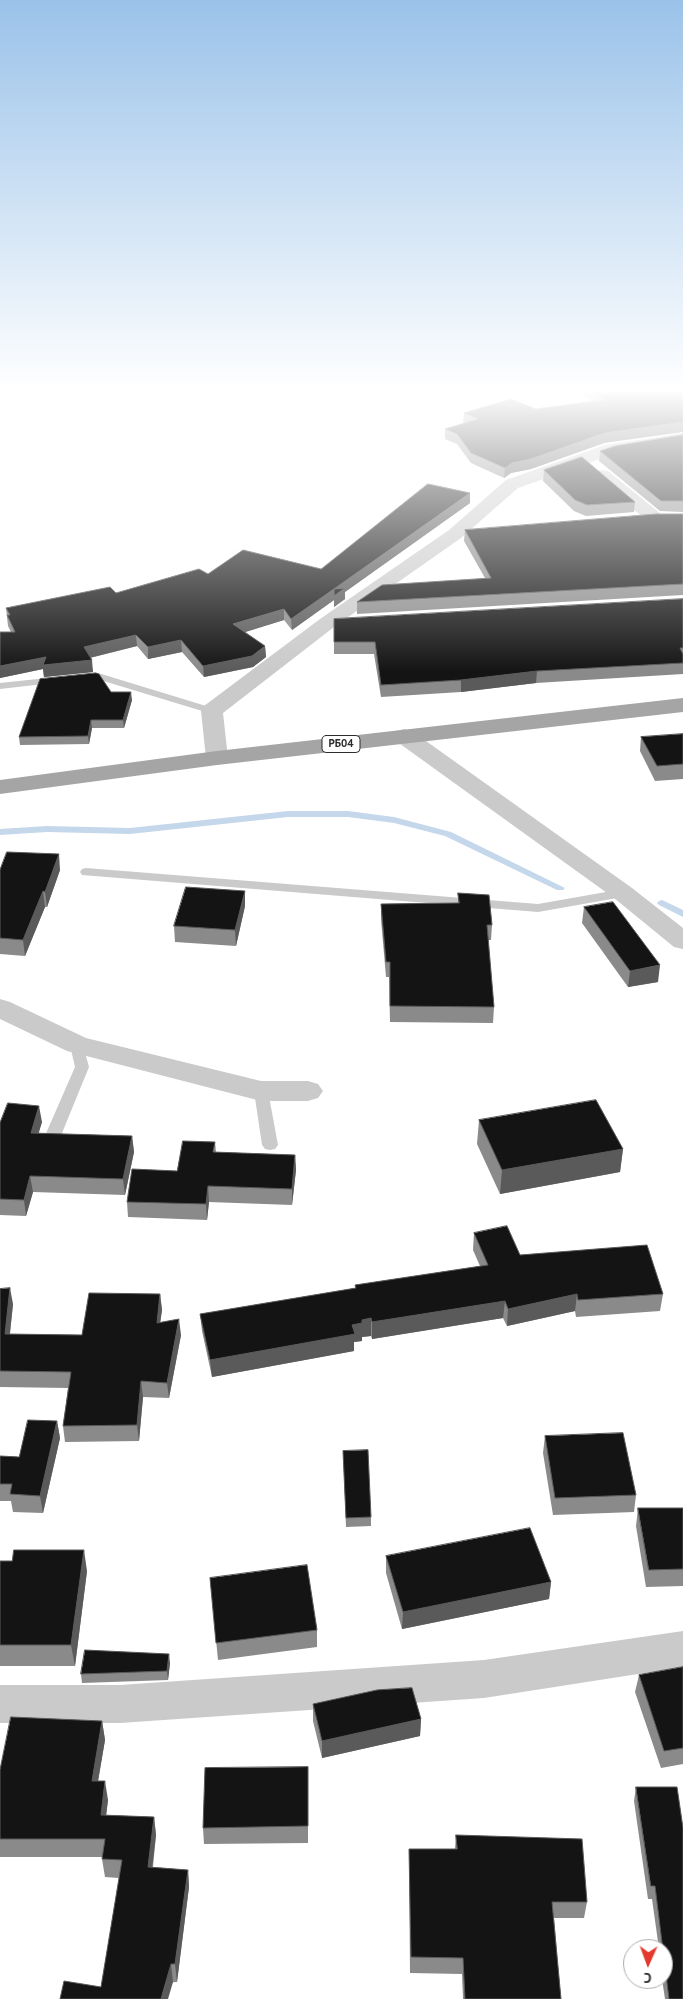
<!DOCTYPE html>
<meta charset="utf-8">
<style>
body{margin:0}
#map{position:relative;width:683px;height:1999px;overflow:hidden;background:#fff;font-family:"PT Sans",sans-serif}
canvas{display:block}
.north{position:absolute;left:623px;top:1939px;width:50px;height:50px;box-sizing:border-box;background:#fff;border:1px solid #ababab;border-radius:50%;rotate:182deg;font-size:14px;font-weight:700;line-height:20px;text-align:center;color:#2d2d2d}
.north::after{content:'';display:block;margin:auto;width:18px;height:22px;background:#e43a2e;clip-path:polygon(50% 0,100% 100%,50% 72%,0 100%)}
</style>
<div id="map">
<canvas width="683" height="1999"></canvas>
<div class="north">С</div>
</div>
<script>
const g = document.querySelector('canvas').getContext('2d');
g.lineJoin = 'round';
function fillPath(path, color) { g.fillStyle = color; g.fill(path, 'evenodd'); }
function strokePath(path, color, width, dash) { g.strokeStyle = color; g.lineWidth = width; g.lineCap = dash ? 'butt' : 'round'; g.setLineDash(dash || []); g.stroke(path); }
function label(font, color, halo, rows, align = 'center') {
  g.font = font + ' "PT Sans",sans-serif'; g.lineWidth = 5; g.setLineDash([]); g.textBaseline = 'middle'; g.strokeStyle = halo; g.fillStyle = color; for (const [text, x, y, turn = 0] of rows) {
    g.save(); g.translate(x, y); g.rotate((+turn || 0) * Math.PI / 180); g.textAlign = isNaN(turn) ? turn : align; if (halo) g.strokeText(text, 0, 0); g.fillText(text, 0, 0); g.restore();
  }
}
fillPath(new Path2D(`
 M288,811H348L394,817L451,832L565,888L563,890H557L445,836L394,823L348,817H288L130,834L47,832L0,835V829L47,826L130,828Z
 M662,900L683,910V917L659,905L657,903L659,901Z`), '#c5d7eb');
fillPath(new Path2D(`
 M98,673L216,709L217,711L212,714L97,679L83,681L78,678L79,676Z
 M57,677L61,678L62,680L61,682L0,689V683Z
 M86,868L538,904L623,889L629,893L623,897L538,912L82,875L80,872L82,869Z
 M77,1040L82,1042L89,1067L60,1138L57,1142H47L44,1138L75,1067L70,1045L72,1042Z
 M261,1086L266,1088L268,1091L278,1145L275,1149L270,1150L265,1149L262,1145L254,1091L256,1088Z`), '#cacaca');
fillPath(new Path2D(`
 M683,433V443L614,454L518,488L461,538L334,627L223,713L228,758L225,763L217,765L209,763L206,758L201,711L204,706L320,619L449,530L506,480L605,445Z
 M602,470L608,471L661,514L664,518L661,522L655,523L649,522L596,479L593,475L596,471Z
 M404,729L412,731L632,888L683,928V949L674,947L614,898L396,741L393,736L396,731Z
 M0,999L10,1002L86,1038L261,1081H308L318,1084L323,1091L318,1098L308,1101H261L67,1051L0,1019Z
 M683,1631V1667L484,1698L120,1723H0V1685H120L484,1660Z`), '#cacaca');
fillPath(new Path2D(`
 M683,698V712L217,765L0,794V780L217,751Z`), '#a5a5a5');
fillPath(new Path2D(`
 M580,392H632L604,443L531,469L511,473L504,478L471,463L457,444L445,439V429L464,423H463L464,413L536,409L592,401Z
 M683,435V512L660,511L599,461L600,451Z
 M544,470L635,502L634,512L586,516L574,511L543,481Z
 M470,493V503L345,592V599L334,607V600L292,630L284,620L244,632L265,646L266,657L253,667L204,677L182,652L148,659L137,646L90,658L93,672L44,677L43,669L0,678V632H11L8,626L6,608L116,593L208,574L321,569Z
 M683,514V595L357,614V602L485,578L464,541L465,530Z
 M683,599V674L536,683L461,692L381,697L374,654H334V619Z
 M111,692L132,700L124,728H92L89,744L20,745L19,737Z
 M683,734V779L655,781L640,751L641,737Z
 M0,870H60L47,907H45L25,956L0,954Z
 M458,893L492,925L491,940H488L494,1007L493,1023L390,1022L389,977H386L381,919V904L458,903Z
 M245,906L236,946L175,942L174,926Z
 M584,907L658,982L628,987L582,923Z
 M479,1120L623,1149L620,1172L500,1194L477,1144Z
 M42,1122L38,1133L132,1136L134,1152L125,1195L33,1192L26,1216L0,1215V1123Z
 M215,1142L216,1152L295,1155L296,1170L292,1205L209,1202L207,1220L128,1217L127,1202L177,1171Z
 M474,1233L520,1255L663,1294L660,1311L576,1317L575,1311L507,1326L503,1318L372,1339L371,1336L362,1337V1341L354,1342V1351L212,1377L202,1331L200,1314L355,1288V1285L480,1266L473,1250Z
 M0,1289L13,1304L10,1334L82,1335L160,1294L162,1310L160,1322L181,1335L169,1398L143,1397L139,1441L65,1442L63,1426L68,1388L0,1387Z
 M57,1421L60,1438L43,1513L13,1512L11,1501H0V1456L19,1457Z
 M545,1436L636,1495L634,1512L553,1515L543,1453Z
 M343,1451L371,1517V1526L346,1527Z
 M638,1508H683V1586L646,1587L636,1526Z
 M386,1556L551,1582L549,1599L402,1629L386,1573Z
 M0,1561L87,1571L75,1666H0Z
 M210,1578L317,1630V1647L218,1660Z
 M170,1663L168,1680L82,1683L81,1674Z
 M683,1667V1764L661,1768L635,1692L639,1675Z
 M313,1704L421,1719L420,1736L322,1758L313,1721Z
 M102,1721L105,1740L98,1781L108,1800L106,1815L154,1817L156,1835L153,1867L188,1870L189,1887L177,1982L101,1987L119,1878L105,1877L102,1859L103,1857H0V1770Z
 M308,1767V1843L204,1844L203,1828Z
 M636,1787L683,1999H665L662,1979H663V1949H659L652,1899H648L634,1801Z
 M456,1835L587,1902L584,1918H554L561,1999H463L462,1974L410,1973L409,1865V1849H455Z`), '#8a8a8a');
fillPath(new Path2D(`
 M683,422V432L604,443L531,469L511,473L504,478L505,468L512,463L605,433Z
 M470,493V503L345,592V599L334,607V600L292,630L291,619Z
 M284,609V620L233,636V624Z
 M136,635L137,646L85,659L84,647Z
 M181,640L182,652L148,659V647Z
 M265,646L266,657L253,667L204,677L203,666Z
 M46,657L92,660L93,672L44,677L43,669L0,678V666Z
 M537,671L536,683L461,692V680Z
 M131,692L132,700L124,728L123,720Z
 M91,720L92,728L89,744L88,736Z
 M59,854L60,870L47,907L45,892Z
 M43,891L45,907L25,956L23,940Z
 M245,891V906L236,946L235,930Z
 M660,965L658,982L628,987L630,971Z
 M39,1106L42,1122L34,1149L31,1133Z
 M132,1136L134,1152L125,1195L123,1179Z
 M623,1149L620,1172L500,1194L502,1170Z
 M295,1155L296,1170L292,1205V1189Z
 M30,1176L33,1192L26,1216L24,1200Z
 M208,1186L209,1202L207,1220L206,1204Z
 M10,1288L13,1304L8,1350L5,1334Z
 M160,1294L162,1310L158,1339L157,1323Z
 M577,1294L575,1311L507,1326L508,1309Z
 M505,1301L503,1318L372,1339V1322Z
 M371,1318V1336L362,1337V1341L354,1342V1351L212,1377L210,1360L352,1325L362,1320Z
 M179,1319L181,1335L169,1398L167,1383Z
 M141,1381L143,1397L139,1441L137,1425Z
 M57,1421L60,1438L43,1513L40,1496Z
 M84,1550L87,1571L75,1666L71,1645Z
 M551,1582L549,1599L402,1629L403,1612Z
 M169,1654L170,1663L168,1680L167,1671Z
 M421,1719L420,1736L322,1758V1741Z
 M102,1721L105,1740L95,1799L92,1781Z
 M105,1781L108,1800L104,1833L101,1815Z
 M154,1817L156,1835L150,1885L148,1867Z
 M188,1870L189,1887L177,1982L175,1964Z
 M171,1964L173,1982L168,1999H161Z`), '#5a5a5a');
const building = new Path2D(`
 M593,392H683V422L605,433L531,459L512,463L505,468L471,453L457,434L445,429L478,419L464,413L511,399L536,409L603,400Z
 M683,435V501H661L600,451L615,446Z
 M582,457L635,502L587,505L575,500L544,470Z
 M428,484L470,493L334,589L345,588L334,596V589L291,619L284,609L233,624L265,646L252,656L203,666L181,640L148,647L136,635L84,647L92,660L43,665L46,657L0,666V632H15L7,615H10L6,608L110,587L116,593L199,569L208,574L243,550L321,569Z
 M656,514H683V584L357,602L382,585L491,578L465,530Z
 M683,599V648H680L683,654V663L537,671L461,680L381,685L375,642H334V619Z
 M96,673L99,674L111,692H131L123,720H91L88,736L19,737L40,679Z
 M683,734V764L657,766L641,737Z
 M7,852L59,854L45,892L43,891L23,940L0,938V870Z
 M186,887L245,891L235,930L174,926Z
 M458,893L489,895L492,925H487L494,1007L390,1006V962H386L381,904L459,903Z
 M613,902L660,965L630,971L584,907Z
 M596,1100L623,1149L502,1170L479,1120Z
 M8,1103L39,1106L31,1133L132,1136L123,1179L30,1176L24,1200L0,1199V1123Z
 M183,1141L215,1142L213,1152L295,1155L292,1189L208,1186L206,1204L127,1202L132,1169L177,1171Z
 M507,1226L520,1255L647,1245L663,1294L578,1300L577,1294L508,1309L505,1301L372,1322L371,1318L362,1320V1323L352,1325L355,1334L210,1360L200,1314L356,1288L355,1285L488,1265L474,1233Z
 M10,1288L5,1334L82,1335L89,1293L160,1294L157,1323L179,1319L167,1383L141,1381L137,1425L63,1426L71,1372L0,1371V1289Z
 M28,1420L57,1421L40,1496L10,1494L12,1484H0V1456L19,1457Z
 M623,1433L636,1495L555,1498L545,1436Z
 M368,1450L371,1517L346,1518L343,1451Z
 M638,1508H683V1569L649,1570Z
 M530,1528L551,1582L403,1612L386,1556Z
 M14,1550H84L71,1645H0V1561H12Z
 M307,1565L317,1630L216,1643L210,1578Z
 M85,1650L169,1654L167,1671L81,1674Z
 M683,1667V1748L664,1751L639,1675Z
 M412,1688L421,1719L322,1741L313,1704L377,1690Z
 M11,1717L102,1721L92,1781H105L101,1815L154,1817L148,1867L188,1870L175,1964H171L161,1999H60L64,1981L101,1987L122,1860L102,1859L105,1839H0V1770Z
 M308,1767V1826L203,1828L205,1768Z
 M636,1787H677L683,1828V1999H669L655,1886H651Z
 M456,1835L582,1839L587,1902H552L561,1999H465L463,1958L411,1957L409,1849H457Z`);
fillPath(building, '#141414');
strokePath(building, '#5a5a5a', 1);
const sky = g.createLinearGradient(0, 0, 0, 672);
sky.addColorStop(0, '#9ac2e9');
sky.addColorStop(0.58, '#fff');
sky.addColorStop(1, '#ffffff00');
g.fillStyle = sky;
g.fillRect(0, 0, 683, 672);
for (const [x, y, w] of [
 [341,744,38]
]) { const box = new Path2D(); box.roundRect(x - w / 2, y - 8.5, w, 17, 4); g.fillStyle = '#fff'; g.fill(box); strokePath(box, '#2d2d2d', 1); }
label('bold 11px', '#2d2d2d', null, [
 ["РБ04",341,744]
]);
</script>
